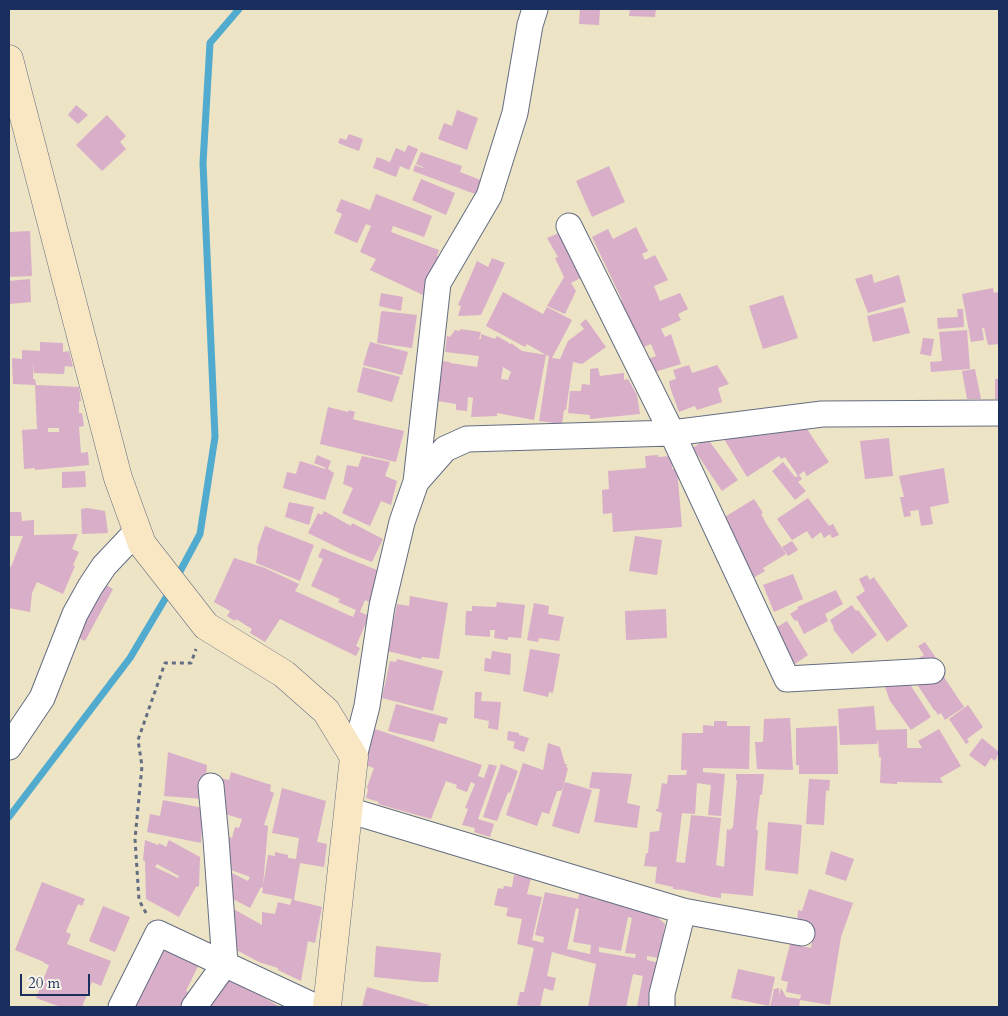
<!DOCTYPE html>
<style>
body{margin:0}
#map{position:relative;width:1008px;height:1016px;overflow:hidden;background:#ede3c5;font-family:Cardo,serif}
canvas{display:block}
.frame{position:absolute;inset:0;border:10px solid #1b2f5e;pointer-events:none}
.scale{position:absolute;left:20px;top:974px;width:70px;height:22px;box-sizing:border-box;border:2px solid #1b2f5e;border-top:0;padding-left:6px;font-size:15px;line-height:18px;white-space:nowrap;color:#1b2f5e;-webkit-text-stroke:4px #f7f3e8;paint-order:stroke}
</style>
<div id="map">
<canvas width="1008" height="1016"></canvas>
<div class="frame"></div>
<div class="scale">20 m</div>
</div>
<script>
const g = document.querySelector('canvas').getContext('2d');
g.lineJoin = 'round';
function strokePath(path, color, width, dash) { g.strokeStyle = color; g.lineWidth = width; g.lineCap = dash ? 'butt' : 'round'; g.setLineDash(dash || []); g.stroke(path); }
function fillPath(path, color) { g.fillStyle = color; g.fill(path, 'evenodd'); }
strokePath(new Path2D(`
 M177,577L200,534L215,437L203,163L210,43L239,9
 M9,817L130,658L171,589`), '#50abce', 7);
fillPath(new Path2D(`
 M580,9H600L599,25L579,24Z
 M630,9H656L655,17L629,16Z
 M76,105L88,115L78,124L68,115Z
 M457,110L478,118L467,150L438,139L444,123L452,126Z
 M107,115L126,136L120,142L126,149L102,171L76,145Z
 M349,134L363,139L359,151L338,143L340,138L346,140Z
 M408,145L418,149L409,170L400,166L396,177L373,168L377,157L390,162L396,148L405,152Z
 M421,152L462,166L460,172L483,181L475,194L413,171L415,165L423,168V167L416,164Z
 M609,166L625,202L592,217L576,181Z
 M421,179L455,193L446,215L412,200Z
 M376,194L432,216L424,237L393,226L391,232L439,250L437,256L439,257L423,295L370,270L376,259L360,252L371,226L366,224L357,243L334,233L342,214L336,211L341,199L370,210Z
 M576,226L588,274L571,283L576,291L565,314L547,306L564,277L555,258L558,257L547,238Z
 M636,227L648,251L642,254L645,260L655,255L668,280L654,286L660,301L680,293L688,309L678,314L681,320L661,329L665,337L671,334L681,364L651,373L645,360L656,356L651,344L631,353L606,307L622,300L592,237L608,229L613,239Z
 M30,231L32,276L9,277V232Z
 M492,258L505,263L481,315L458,316L461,306L458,305L477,261L488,267Z
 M872,274L874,283L899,275L906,302L868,313L855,279Z
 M30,279L31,302L9,304V281Z
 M993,288L994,293L999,292V344L988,345L984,328H982L984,340L971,342L962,294Z
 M503,292L543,314L547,307L572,320L552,358L560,359L568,341L584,329L580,324L586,319L606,347L582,364L573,362L566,410H564L562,424L539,421L549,356L546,355L534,420L497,413V416L471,417L473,398L468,397L467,411L456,410V404L431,400L435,360L450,362V363L477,367L479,356L445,352L447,336L450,337L455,330L460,331V329L481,332L479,339H481V334L495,339L497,336L509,343V345L511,343L522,351L546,355L527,344L525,347L486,326ZM503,367L511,372L508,380L501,379Z
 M381,293L403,297L401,311L379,306Z
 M783,295L798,338L763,349L749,306Z
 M903,307L910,333L873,342L867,316Z
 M957,309H963L964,327L938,329L937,318L958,317Z
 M382,311L417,315L412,348L377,343L381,312Z
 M967,330L970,369L931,372L930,362L942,361L939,332Z
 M923,338L934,339L931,356L920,354Z
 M40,342L63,343V352L69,351L73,367L65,366L64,374L34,373V360L33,379H35L36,385L79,387L81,401H79V413H82L84,426L79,427L81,453L88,452L89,465L35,470V468L24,469L22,430L37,429L35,385L13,384L12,358L22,359V350L40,351ZM48,428H59V432H48Z
 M370,342L408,352L402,375L363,365Z
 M689,365L692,373L717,365L729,384L718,388L722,402L697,410L695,406L679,412L670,387L669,381L676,379L673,370Z
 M363,367L400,377L392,402L357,392Z
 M598,368L600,376L624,373V380L628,379L637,395L640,414L590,419V415L568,413L570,391H581L582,384L590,385V369Z
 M975,369L981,399H967L962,371Z
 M995,379H999V399H995Z
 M328,407L348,412L349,410L355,412L353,419L356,420L404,431L396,462L320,444Z
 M803,423L829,462L807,476L804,471L799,475L802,479L798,482L806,491L795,500L772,471L783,462L795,477L798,476L785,457L781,459L779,456L747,477L724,439L738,430L775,424L781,433L794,424Z
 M707,438L738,480L722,491L693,448Z
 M889,438L893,476L865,479L860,441Z
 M317,455L331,461L328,469L334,473L325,500L283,488L287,472L296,474L300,461L325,469L326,468L314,463Z
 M658,455V457L672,456V469H677L682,527L613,532L612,513L603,514L602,490L609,489L608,471L646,468L645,456Z
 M362,456L390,462L385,476L397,481L391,505L381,501L370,526L342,513L353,488L343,484L347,465L358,467Z
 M944,468L949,503L930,507L933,524L921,526L918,508V510L910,511L911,516L904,517L900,497H904L899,476Z
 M85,471L86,487L62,488V472Z
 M808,498L829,526L833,524L839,535L832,538L830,534L824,538L821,532L812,539L807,531L792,540L777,519Z
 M754,499L763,513L761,514L767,525L786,554L763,568L765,571L745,583L715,523Z
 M289,502L314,507L309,525L285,517Z
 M87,508L105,511L108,533L82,534L81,509Z
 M324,511L351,526L352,523L383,539L372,562L349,553L308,533L318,513L322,515Z
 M9,512H21L22,521L34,520V535L78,534L72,549L79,552L73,565L75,566L63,594L37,582L32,593L30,612L9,608V566L11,567L23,536H9Z
 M265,526L314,545L300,581L256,563L258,550L257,549Z
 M635,536L662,540L657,575L629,571Z
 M792,541L798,550L788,556L782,547Z
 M322,548L377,570L371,603L365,600L360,612L369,616L356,646L360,648L356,656L280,619L265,642L250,633L252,629L236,619L235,621L227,616L230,611L214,602L234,558L265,568L299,584L295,591L353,617L356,610L338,602L340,599L311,586L323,559L318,557Z
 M793,574L803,599L774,612L763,585Z
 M867,575L870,580L874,577L875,579L908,626L887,642L856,597L865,591L859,579Z
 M93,578L113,589L85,641L64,630Z
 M836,590L843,604L825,614L828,621L804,634L797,620L795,621L790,614L798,609L797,607Z
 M410,596L448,603L439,659L422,657L421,659L387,651L397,604L409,606Z
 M497,602L525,605L521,638L508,637V640L494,638L495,630H490V637L465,635L466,611H472V606L496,607Z
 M534,603L549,606L548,614L564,617L559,641L539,638L538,642L527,640Z
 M852,605L856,611L858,610L877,635L852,654L833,629L834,628L830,620Z
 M666,609L667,638L626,640L625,611Z
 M787,621L808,655L789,668L767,633Z
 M925,642L938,661L942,674L964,707L945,720L941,713L938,715L935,710H934L905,666L924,655L918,646Z
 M530,649L560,654L553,693L549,692L548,697L523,691Z
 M492,651L511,654L510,675L484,671L485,658L491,659Z
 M397,659L443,671L433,711L382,698L390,661L396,662Z
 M904,675L931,717L911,730L890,701L883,681Z
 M475,692H482L481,701L501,702L498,730L488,728L489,721L474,718Z
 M396,704L448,718L446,724L439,723L434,742L388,731Z
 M968,705L983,727L967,739L969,742L966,744L949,719Z
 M874,706L876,730L907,729V748H922L918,741L939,729L961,766L940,778L943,783H941L897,782V784L880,783L881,757H879L878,739L877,744L840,745L838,709Z
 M790,718L793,770L757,769L755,742H763L764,719Z
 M714,721H727V726H750L749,769L703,768V772L725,774L721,816L708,815L711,785L697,783L695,814L682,813L676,862L685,863L691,815L721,818L716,865L724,867L727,829L730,830L733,827L734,816L737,780H736V774H764L762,795H760L756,830H758L753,896L721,893V898L712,897L684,890L673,889V887L655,883L657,867L644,866L646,853H648L650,832L659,831L662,813L656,811V809H658L662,783L667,784L668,775H686L687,770H681L682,733H703V725L714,726Z
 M837,726L838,774H799V765H796V728Z
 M375,729L482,765L478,776L484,778L489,764L497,766L478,819L494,824L490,837L474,832L475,828L462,825L468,809L465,808L475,784L471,782L467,792L456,788L457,785L446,781L431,819L378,804L379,802L366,798L368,790L367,787L374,768L363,764Z
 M508,731L519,733V735L529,738L524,752L513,748L515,742L507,740Z
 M982,738L999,752L995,761L991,758L985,767L969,755Z
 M548,743L560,747L565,764H567L566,767L568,768L563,788L561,791H557L549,814L542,812L537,826L506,815L523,763L543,770Z
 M168,752L207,765L204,799L164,796Z
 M501,764L518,771L510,793L508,792L497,821L483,817Z
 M231,772L271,785L270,791L274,793L264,825L268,826L263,886L268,855L275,856V852L288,855V858L296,859L299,838L272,833L282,788L326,801L317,842L327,844L324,867L300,863L294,900L322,907L315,943L308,941L301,981L278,970V968L259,962L212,937L214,898L262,925V912L275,914L278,902L290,905L292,899L262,893L263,888L261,887L250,908L218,891L228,871L248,881L250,877L215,864L216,832L232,838L235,827L239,828L242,819L218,812L220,778L229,780Z
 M592,772L632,774L627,803L640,806L637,828L594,822L600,789L589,788Z
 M809,779L830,780L829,791L826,790L824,825L806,824Z
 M565,782L592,790L579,834L552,826Z
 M163,800L203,808L201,843L147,832L150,814L160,816Z
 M768,822L802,825L798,874L765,870Z
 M145,840L158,845L159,843L166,847L169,840L200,857L199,886L196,887L179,917L146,899L145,861L143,860ZM157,864L179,876L178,878L155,867Z
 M831,851L854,859L846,881L825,874Z
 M514,875L531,878L527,894L542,897L532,940L543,943L544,937L535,935L545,892L578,899L581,887L596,890L594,899L607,901H635L633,910L654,914L665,924L659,958L647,956V960L659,963L649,1007H637L643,976L633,974L626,1007H588L596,964L552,952L547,976L556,978L553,991L544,988L540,1007H521V1006L517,1005L520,992H524L534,948L517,944L522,919L506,916L508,908L494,905L498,888L503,889L504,886L512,887ZM576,908L579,909L573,942L591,945L590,954L567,949ZM628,917L632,918L625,953L636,954L635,958L599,952V947L621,951Z
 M42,882L85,899L82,906L78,904L66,932L71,934L67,944L111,961L101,986L92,982L82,1007H61L36,998L49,965L44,963V962L15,950Z
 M809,889L853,903L841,937L830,1005L800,1000L799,1007H770L774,989L779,988V995L781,988L786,997L800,999L801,995L786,992L788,982L781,980L790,944L811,948L814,931L797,926L798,910L802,911Z
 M103,906L130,917L115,952L89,941Z
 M156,940L200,962L186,991L188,992L180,1007H126Z
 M376,946L441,953L438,982H423L374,977Z
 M738,969L775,977L769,1006L731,998Z
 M218,974L256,993L280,1007H212L207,1004Z
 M367,987L429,1005L428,1007H362Z`), '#d8aec8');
const street = new Path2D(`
 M569,226L672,433L787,679L932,671
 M416,482L445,449L467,439L672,433L822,414L999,413
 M9,747L42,698L75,614L90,587L104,566L137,531
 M354,757L367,706L382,606L402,522L416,482L438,283L489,196L515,113L530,25L535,9
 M348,810L683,911L802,933
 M121,1007L158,933L316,1007
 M194,1007L225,964L216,839L211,786
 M662,1007V994L683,911`);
const secondary = new Path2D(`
 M9,59L118,478L142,544L206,626L284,674L326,711L354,757L327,1007`);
strokePath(street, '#646e82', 27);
strokePath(secondary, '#646e82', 29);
strokePath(new Path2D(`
 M146,913L139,900L135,839L142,766L138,740L165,663H191L196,649`), '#646e82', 3, [4, 4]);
strokePath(street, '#fff', 25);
strokePath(secondary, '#f9e7c3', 28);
</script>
